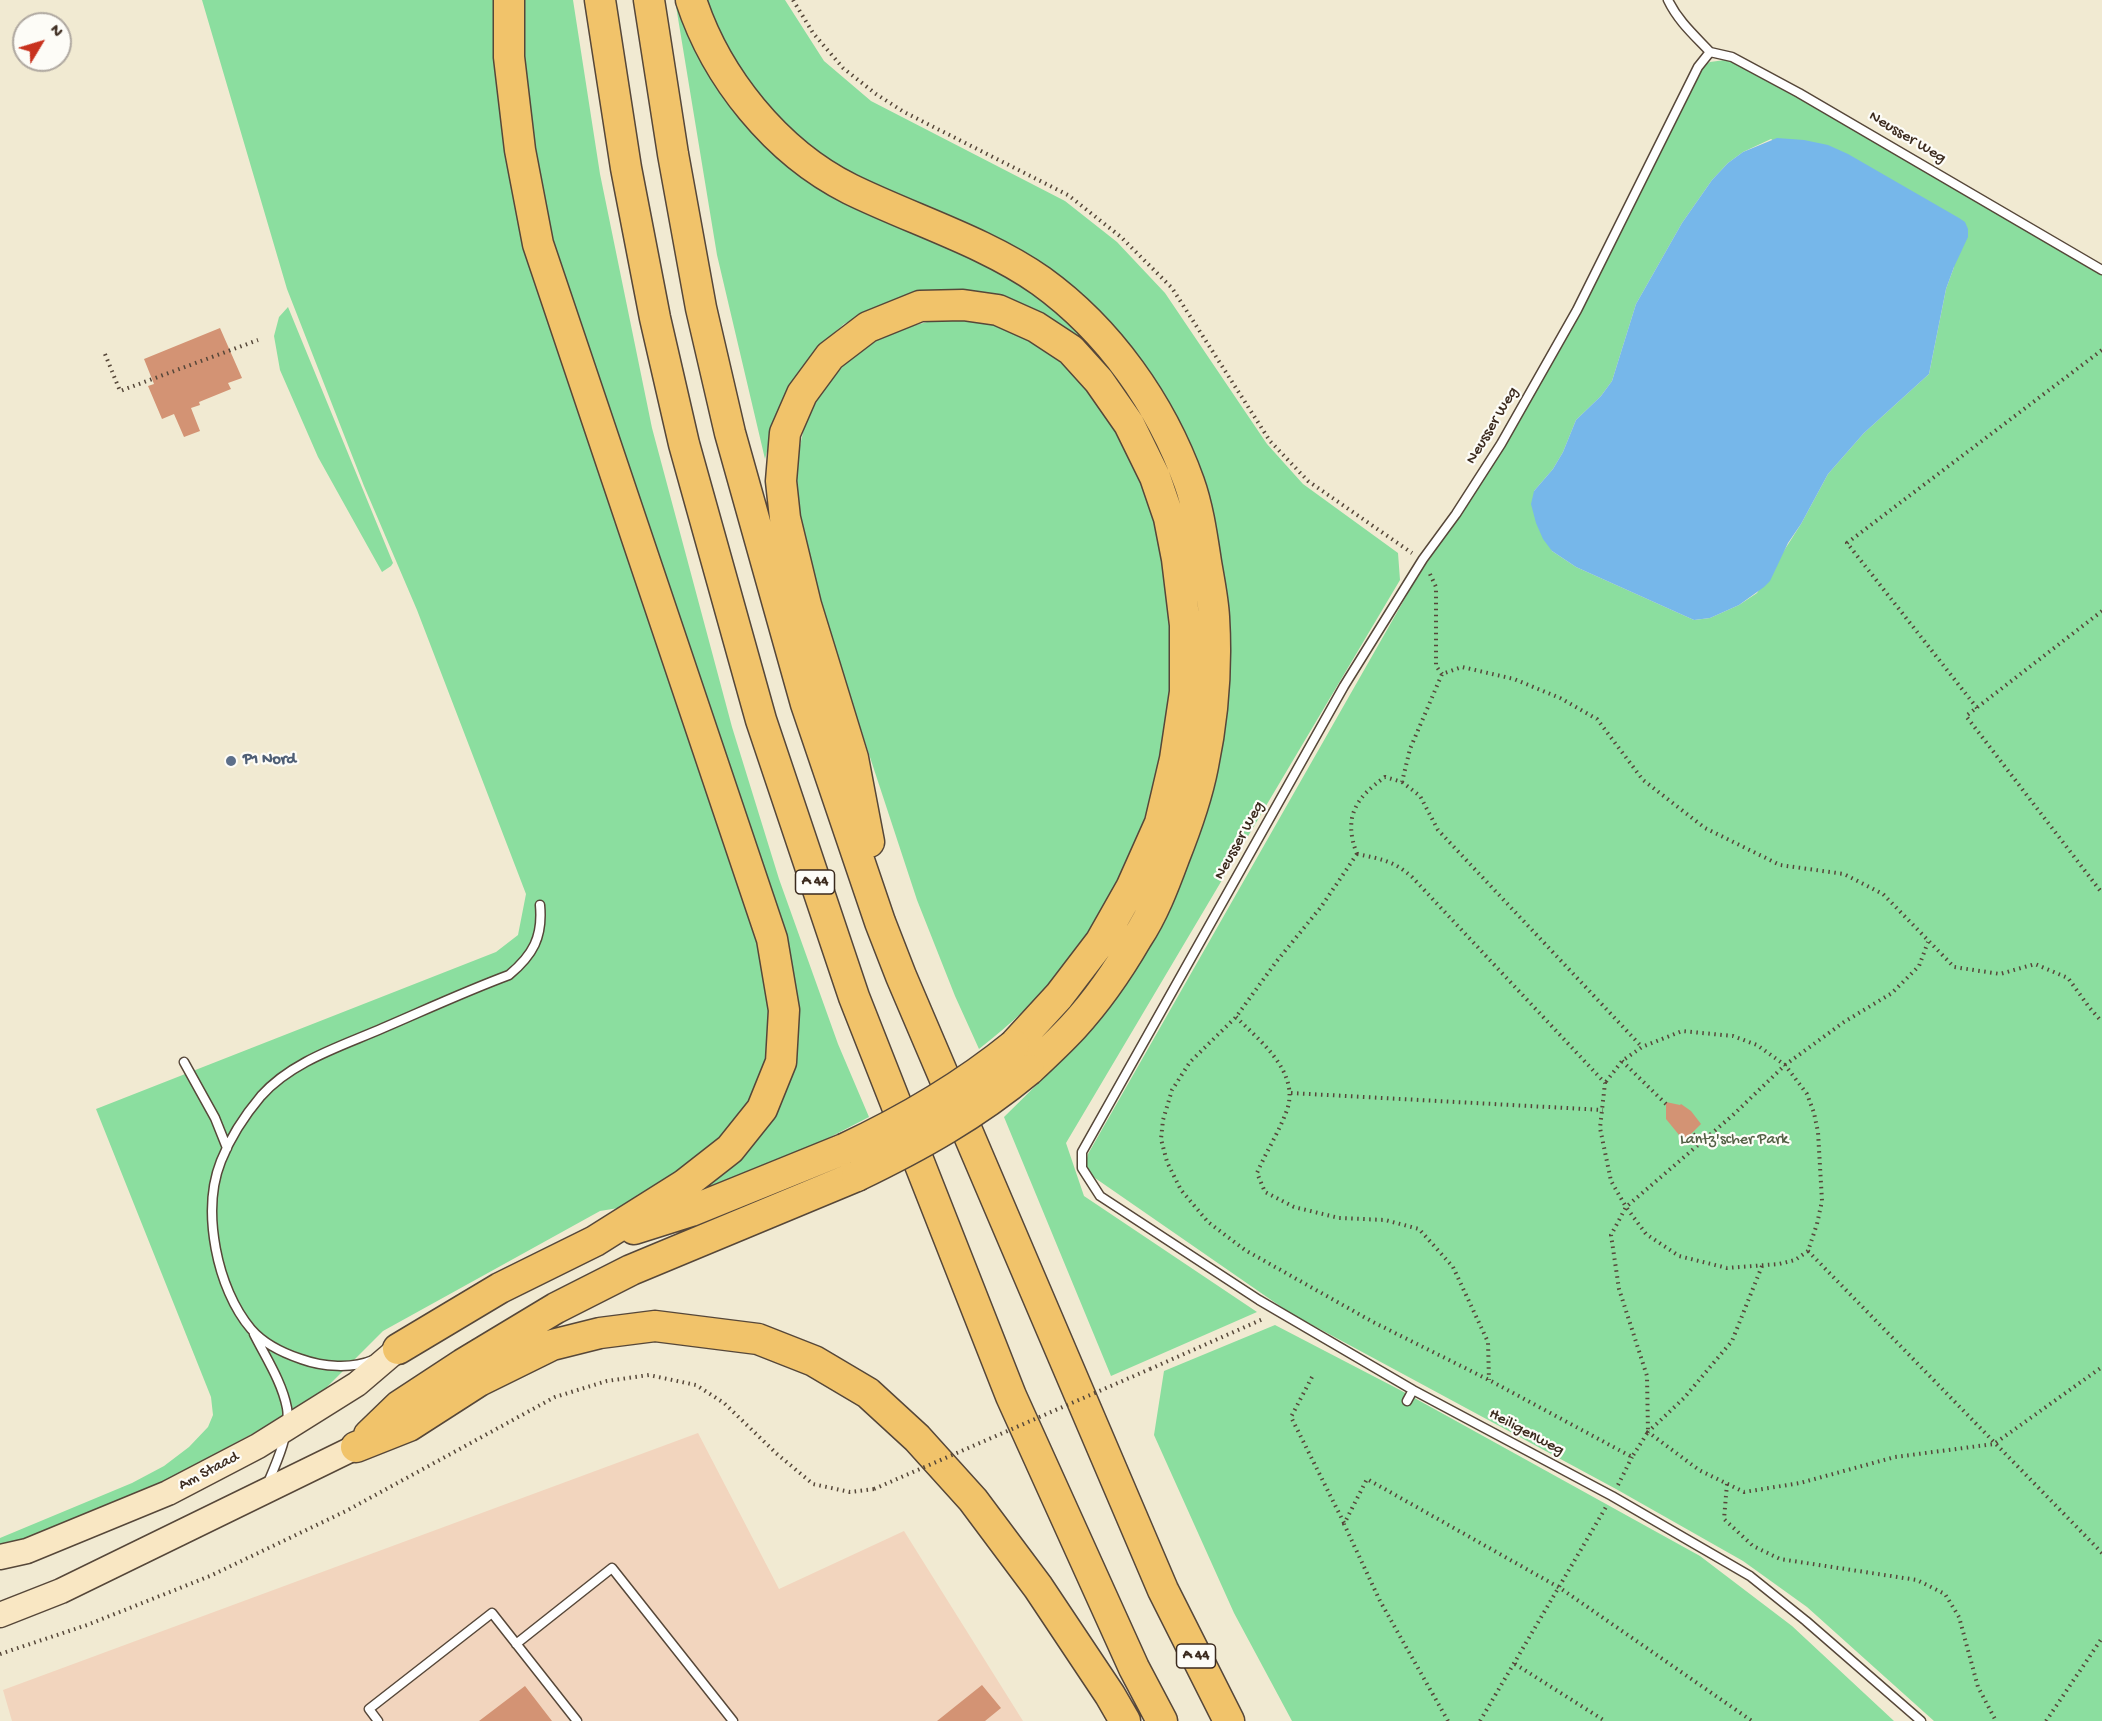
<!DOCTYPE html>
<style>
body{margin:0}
#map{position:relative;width:2102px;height:1721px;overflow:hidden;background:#f1ead2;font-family:"Gochi Hand",sans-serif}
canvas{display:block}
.north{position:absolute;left:12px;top:12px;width:60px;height:60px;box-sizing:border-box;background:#fdfcf7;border:2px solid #afa8a0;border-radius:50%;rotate:52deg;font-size:16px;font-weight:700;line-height:24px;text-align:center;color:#3b2a1e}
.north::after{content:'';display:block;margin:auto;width:21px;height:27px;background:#c8321e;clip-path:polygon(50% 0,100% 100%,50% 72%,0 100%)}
</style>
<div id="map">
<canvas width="2102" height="1721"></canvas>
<div class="north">N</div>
</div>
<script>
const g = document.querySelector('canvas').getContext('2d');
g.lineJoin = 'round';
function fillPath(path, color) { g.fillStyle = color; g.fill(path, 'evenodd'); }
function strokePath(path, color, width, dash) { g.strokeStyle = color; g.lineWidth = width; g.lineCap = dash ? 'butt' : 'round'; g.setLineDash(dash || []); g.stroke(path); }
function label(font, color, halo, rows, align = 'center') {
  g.font = font + ' "Gochi Hand",sans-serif'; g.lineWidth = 4.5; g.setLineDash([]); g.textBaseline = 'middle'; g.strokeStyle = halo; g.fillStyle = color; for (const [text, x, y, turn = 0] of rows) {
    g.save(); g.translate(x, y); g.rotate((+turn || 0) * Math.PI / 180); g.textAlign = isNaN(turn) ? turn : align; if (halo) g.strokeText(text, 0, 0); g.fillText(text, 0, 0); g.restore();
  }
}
fillPath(new Path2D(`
 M698,1433L779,1589L904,1531L1023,1721H12L3,1690Z`), '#f2d5be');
fillPath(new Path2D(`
 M202,0H573L600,174L652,428L732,727L779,879L838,1044L869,1117L809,1148L704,1194L600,1211L383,1331L323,1391L276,1421L170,1478L95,1512L0,1548V1538L132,1483L164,1466L189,1447L208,1427L213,1415L211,1397L96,1109L496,952L518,935L526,894L417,610L364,486L287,289Z
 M675,0L710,77L737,112L1023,285L1084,337L1100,357L1058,323L1026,307L923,293L884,304L844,324L814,351L794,379L777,412L765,459L717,255Z
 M705,0H785L824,61L871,101L1065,201L1117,242L1165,293L1267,444L1303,484L1398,553L1400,580L1066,1143L1084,1196L1257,1312L1111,1376L1004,1117L1073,1049L1129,972L1174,896L1214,787L1226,704L1216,532L1106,321L895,197L826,161L786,131L752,90L721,42Z
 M1725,60L1734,61L1800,96L2102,272V1721H1934L1807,1607L1743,1561L1616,1489L1290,1313L1095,1178L1085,1166L1088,1154L1412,586L1502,445L1701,68L1710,62ZM1771,139L1954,267L1946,289L1929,374L1864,433L1828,474L1801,524L1757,593L1739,605L1710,618L1694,620L1576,567L1552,551L1534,491L1553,469L1563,452L1576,420L1601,396L1612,381L1636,304L1682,223L1712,180L1728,163L1743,152Z
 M288,307L393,563L391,566L382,572L318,457L280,370L274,336L279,317Z
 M938,319C962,320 988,320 1010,329C1043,344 1069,368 1092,395C1176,497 1187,654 1155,779C1152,793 1149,809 1144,823C1128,864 1108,905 1085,942C1079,951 1071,959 1065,967C1039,998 1011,1024 979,1049L955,996L917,900L838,660L804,538L795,493L798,454L806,420L821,392L845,364L876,341L905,328Z
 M1275,1325L1400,1390L1700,1556L1792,1626L1894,1721H1292L1234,1613L1154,1435L1164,1371Z`), '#8bde9f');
fillPath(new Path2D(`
 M1777,138L1804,140L1828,145L1848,154L1959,218L1965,222L1968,229V237L1954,267L1946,289L1929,374L1864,433L1828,474L1801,524L1788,543L1770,581L1764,587L1739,605L1710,618L1694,620L1576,567L1552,551L1543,539L1536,523L1531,504L1534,491L1553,469L1563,452L1576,420L1601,396L1612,381L1636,304L1682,223L1712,180L1728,163L1743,152Z`), '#76b7ea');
fillPath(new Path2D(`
 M220,328L242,378L228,383L231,389L199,402L200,405L191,408L200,431L184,437L174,414L162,419L148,386L154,384L144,359Z
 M1666,1102L1680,1105L1681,1104L1691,1111L1701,1124L1684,1141L1666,1119Z
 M982,1685L1001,1708L985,1721H937Z
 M525,1686L552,1721H479Z`), '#d39374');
const lane = new Path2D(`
 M1668,0C1678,21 1694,35 1710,52
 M184,1062L215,1118L227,1148
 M254,1334C266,1358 282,1382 287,1408C291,1431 276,1464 267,1485
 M373,1360C352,1369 323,1367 301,1359C283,1353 264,1344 251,1329C217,1289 201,1211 221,1161C230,1138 245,1115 261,1096C292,1061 342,1046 383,1028C425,1010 466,991 509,975C533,955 543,937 540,905
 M1407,1401L1413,1390
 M516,1644L612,1568L733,1721
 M378,1721L369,1709L492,1613L577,1721
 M1921,1721L1806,1621L1750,1576L1612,1496L1413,1390L1259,1300L1100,1196L1082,1168V1152L1344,686L1423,559L1456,514L1501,444L1577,310L1698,67L1710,52L1732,57L1799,93L2102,270`);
const secondary = new Path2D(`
 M0,1557L27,1551L168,1493L258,1446L357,1384L398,1349
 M0,1615L61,1591L356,1447`);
const highway = new Path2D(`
 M600,0L626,168L655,318L684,444L761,720L854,997L1011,1396L1134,1668L1162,1721
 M649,0L673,154L701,308L730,433L806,704L880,922L901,976L1163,1590L1229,1721
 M691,0C716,77 776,152 850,189C911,219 986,242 1041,281C1109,330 1161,404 1189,482C1198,507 1202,536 1206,562C1209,580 1213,599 1214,617C1217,666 1213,718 1203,766C1197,797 1186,828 1174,858C1164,885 1153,914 1137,938C1119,969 1097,1001 1073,1027C1059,1042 1044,1056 1029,1070
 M869,842L853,758L806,605L785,518L781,481L785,433L802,394L830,356L868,327L920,306L963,305L998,310L1036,327L1071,350L1099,381L1129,424L1155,477L1169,518L1177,559L1185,625V692L1175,759L1160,823L1131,888L1101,941L1059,996L1014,1045
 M634,1229L691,1211L844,1149
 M398,1349L500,1288L595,1241L684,1185L730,1149L762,1109L781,1062L784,1010L772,939L538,244L520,150L509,57V0
 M369,1435L399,1406L463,1364L556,1308L631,1270L857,1176
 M356,1447L409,1426L479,1381L552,1345L600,1333L655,1326L758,1339L814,1361L868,1393L917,1438L973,1500L1038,1587L1110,1695L1125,1721`);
strokePath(lane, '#564739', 11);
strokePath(secondary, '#564739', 27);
strokePath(highway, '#564739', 33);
strokePath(new Path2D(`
 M793,0L813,33L843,68L876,94L904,112L1068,195L1121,237L1172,288L1270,441L1308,481L1412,553
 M105,354L120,391L258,340
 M1430,574L1436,587V666L1442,674
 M2102,611L1966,716L2102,893
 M1977,708L1847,543L2102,350
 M1402,782L1420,796L1438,830L1642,1047
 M1357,854L1321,907L1276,962L1236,1017L1190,1062L1172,1090L1163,1120L1161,1139L1167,1162L1181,1190L1208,1222L1245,1250L1373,1322L1489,1380L1632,1457L1648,1432L1647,1376L1619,1289L1611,1235L1626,1207L1733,1115L1785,1065L1844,1022L1892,993L1919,966L1928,942
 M1357,854C1381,859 1394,861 1412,877L1605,1083L1600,1128L1611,1181L1626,1207L1646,1234L1679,1256L1727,1268L1779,1264L1795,1260L1808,1251L1817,1224L1822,1201L1818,1132L1814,1113L1807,1094L1785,1065L1757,1045L1733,1036L1682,1031L1642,1047L1622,1061L1605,1083
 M1357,854C1343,818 1355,798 1385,777L1402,782L1410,749L1442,674L1462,667L1514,679L1560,698L1597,719L1643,780L1705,828L1780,865L1844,874L1883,894L1954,967L2000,974L2035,964L2068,978L2089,1007L2102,1022
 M1236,1017C1260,1041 1300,1072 1287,1110C1279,1132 1266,1152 1257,1173L1265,1192L1294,1207L1339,1218L1385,1220L1419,1229L1453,1267L1488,1342L1489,1380
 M1622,1061L1668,1106
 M1291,1093L1603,1110
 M1693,1134L1701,1142
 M1808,1251L2102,1553
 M1762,1266L1732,1341L1684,1398L1648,1432L1699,1470L1744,1492L1800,1483L1895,1457L1994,1444L2102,1367
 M1150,1369L1263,1319
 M1312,1377L1291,1417L1344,1523
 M1727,1484L1724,1519L1753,1546L1780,1559L1917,1580L1945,1594L1959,1617L1978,1687L1996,1721
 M1618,1485L1632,1457
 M0,1654L87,1625L210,1576L346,1511L555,1397L607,1381L649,1375L696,1385L724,1403L777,1454L813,1484L850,1492L874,1489
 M1515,1664L1605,1721
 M1448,1721L1380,1601L1344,1524L1367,1479L1560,1588L1752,1721
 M1480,1721L1606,1507
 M2046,1721L2102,1638`), '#564739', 4, [1.5, 4.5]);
strokePath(lane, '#fff', 8);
strokePath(secondary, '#f9e7c3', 24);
strokePath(highway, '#f1c36a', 30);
const highwayBridge = new Path2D(`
 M844,1149C906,1120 961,1088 1014,1045
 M857,1176C919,1146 975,1115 1029,1070`);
strokePath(highwayBridge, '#564739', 33, []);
strokePath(new Path2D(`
 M874,1489L1150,1369`), '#564739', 4, [1.5, 4.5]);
strokePath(highwayBridge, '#f1c36a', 30);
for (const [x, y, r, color] of [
 [231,761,6,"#5c6f8a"]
]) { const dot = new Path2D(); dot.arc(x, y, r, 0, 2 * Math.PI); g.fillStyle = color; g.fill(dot); strokePath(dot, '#fdfcf7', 2); }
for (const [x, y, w] of [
 [815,882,39],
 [1196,1656,39]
]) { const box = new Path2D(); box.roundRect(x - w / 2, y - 12, w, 24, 4.5); g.fillStyle = '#fdfcf7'; g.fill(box); strokePath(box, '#3b2a1e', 1.5); }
label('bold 15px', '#3b2a1e', null, [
 ["A 44",815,882],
 ["A 44",1196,1656]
]);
label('16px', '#3b2a1e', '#fdfcf7', [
 ["Neusser Weg",1907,138,31],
 ["Neusser Weg",1493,426,-59],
 ["Neusser Weg",1240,841,-61],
 ["Heiligenweg",1526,1433,28],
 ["Am Staad",209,1472,-28]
]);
label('bold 16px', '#4e5e75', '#fdfcf7', [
 ["P1 Nord",243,761]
], 'left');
label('16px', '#536045', '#fdfcf7', [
 ["Lantz'scher Park",1734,1141]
]);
</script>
